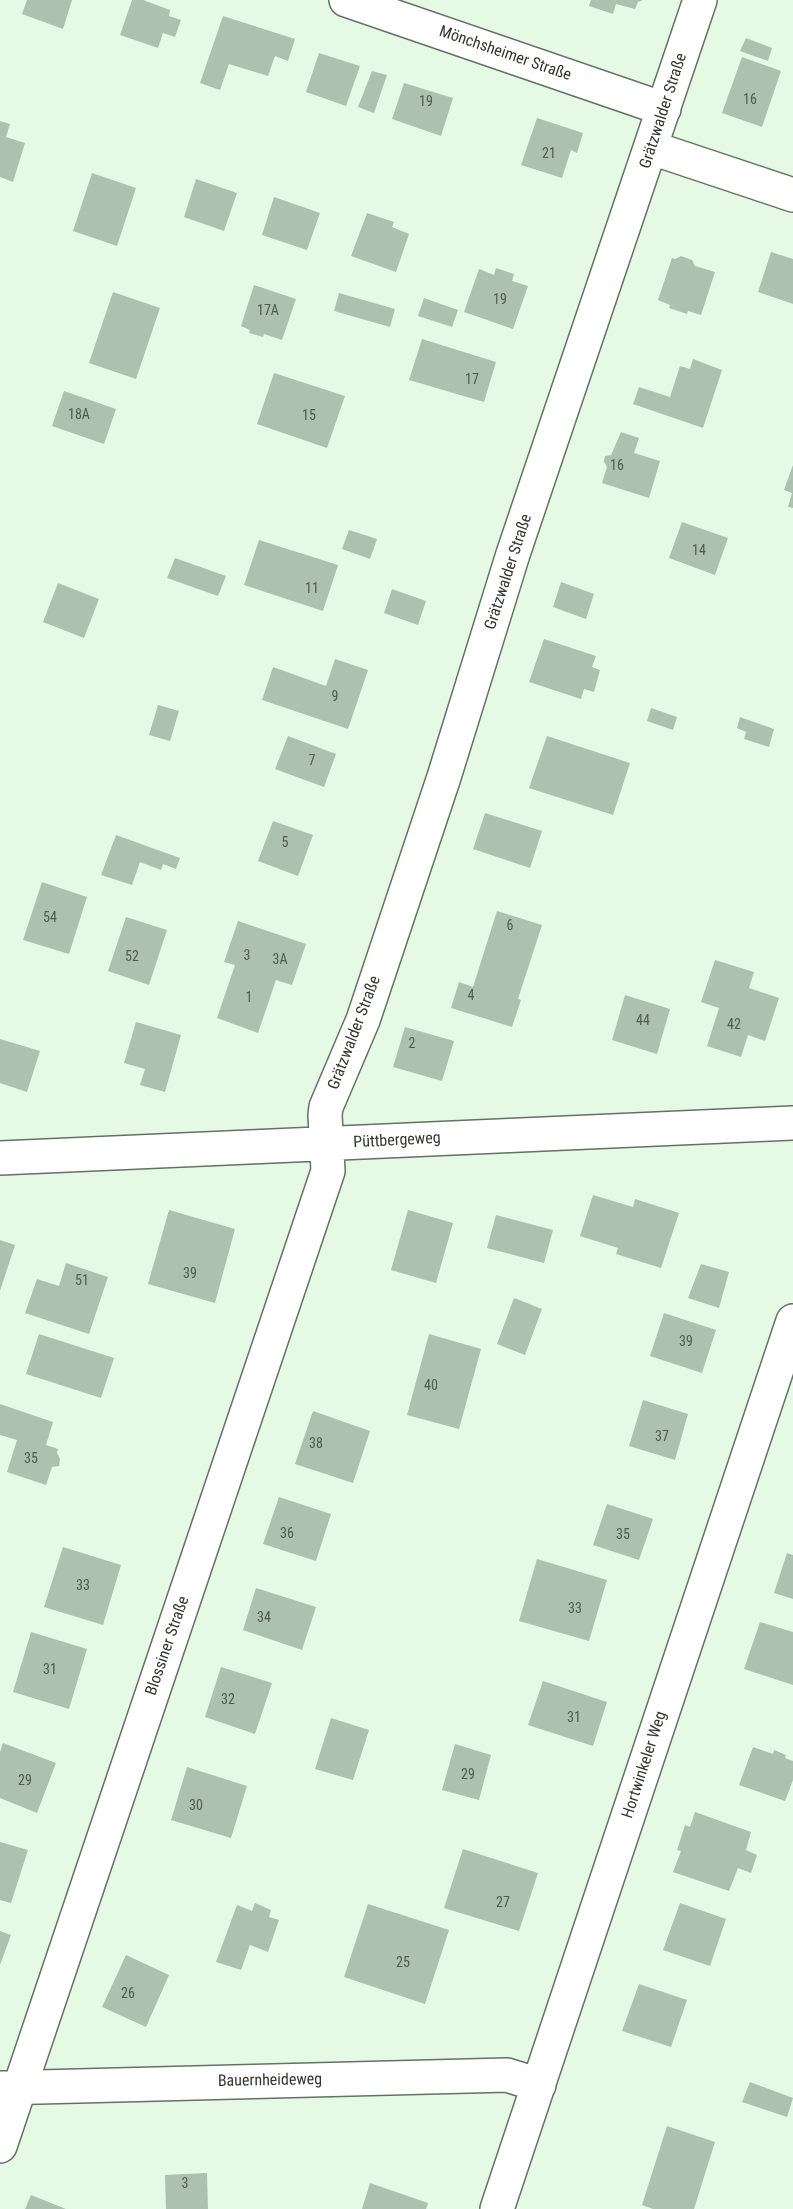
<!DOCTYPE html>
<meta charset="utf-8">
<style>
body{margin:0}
canvas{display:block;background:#e5f9e5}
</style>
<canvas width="793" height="2209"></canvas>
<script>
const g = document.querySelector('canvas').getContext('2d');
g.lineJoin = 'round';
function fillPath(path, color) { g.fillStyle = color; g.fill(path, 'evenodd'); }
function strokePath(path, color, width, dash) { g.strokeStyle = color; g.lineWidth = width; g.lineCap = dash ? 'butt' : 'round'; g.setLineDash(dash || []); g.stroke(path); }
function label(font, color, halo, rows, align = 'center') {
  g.font = font + ' "Roboto Condensed",sans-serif'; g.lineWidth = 4.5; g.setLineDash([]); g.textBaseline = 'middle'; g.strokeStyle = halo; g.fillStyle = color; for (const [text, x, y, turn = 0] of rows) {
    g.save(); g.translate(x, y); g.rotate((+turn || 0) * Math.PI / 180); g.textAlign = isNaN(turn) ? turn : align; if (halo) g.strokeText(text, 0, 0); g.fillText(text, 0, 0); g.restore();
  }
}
fillPath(new Path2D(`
 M27,0H72L63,29L22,14Z
 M132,0H143L170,10L169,16L181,20L175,37L163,33L158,48L120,35Z
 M591,0H643L638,2L635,9L616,4L613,14L589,6Z
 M223,16L295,39L288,61L275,56L268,76L229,64L220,90L200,83Z
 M746,38L772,48L768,61L740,51Z
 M319,53L360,66L346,106L306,92Z
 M742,57L781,71L762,127L722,113Z
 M372,71L387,75L374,113L358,107Z
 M404,83L453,98L441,136L392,119Z
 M537,118L583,133L577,153L571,150L562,178L521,165Z
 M0,121L10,124L6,137L25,143L13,182L0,177Z
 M92,173L136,188L117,246L73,231Z
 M196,179L237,193L224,231L184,217Z
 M274,197L320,213L307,250L262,235Z
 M367,213L394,222L392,227L409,234L396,272L351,256Z
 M771,252L793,259V304L758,292Z
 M681,256L692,260L695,266L715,272L701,315L688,311L687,314L669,308L670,305L658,300L672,258L675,259Z
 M496,268L514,274L512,281L528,286L513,329L464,312L479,269L494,275Z
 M254,285L296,299L282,340L264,334L263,337L249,333L250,330L241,326Z
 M113,292L160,308L136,379L89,363Z
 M339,293L395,309L390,327L334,311Z
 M424,298L458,310L452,327L418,316Z
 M422,339L496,362L484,402L409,380Z
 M693,359L722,370L703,428L633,404L639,387L670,397L680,366L690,369Z
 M274,373L345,396L327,448L257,424Z
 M64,391L116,409L104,444L52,426Z
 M621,432L639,438L634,453L660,461L649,498L602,483L607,467L604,462L605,456L611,455Z
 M793,465V508L788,507L792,493L784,490Z
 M682,522L728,538L715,575L669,558Z
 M349,530L377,539L370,559L342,549Z
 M259,540L338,565L323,611L244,585Z
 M175,558L226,576L218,596L167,578Z
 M561,582L594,594L586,619L553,607Z
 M58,583L99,599L84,638L43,622Z
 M392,589L426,601L418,625L384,613Z
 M544,639L596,656L592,667L600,670L594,692L584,689L581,699L529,682Z
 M335,659L368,670L348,729L262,700L273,667L326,686Z
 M158,705L179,711L170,741L149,735Z
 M651,708L677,717L673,730L647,721Z
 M740,717L774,729L769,747L744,739L746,732L737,728Z
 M288,736L336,754L324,787L275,769Z
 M547,736L630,763L613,815L529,788Z
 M485,813L542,831L530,868L473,849Z
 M273,821L313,835L298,876L258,861Z
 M116,835L180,858L176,869L163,864L161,870L140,862L132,885L101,875Z
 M42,882L87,897L69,954L23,940Z
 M497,911L542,925L518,999L521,1000L512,1027L451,1008L459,982L473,987Z
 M126,917L167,930L149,985L108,971Z
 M238,921L306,944L292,985L276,980L258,1033L217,1018L235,965L224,962Z
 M715,960L754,972L749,988L779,998L765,1041L748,1035L741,1057L707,1046L719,1008L701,1002Z
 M625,995L670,1009L657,1054L612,1040Z
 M136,1022L181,1035L165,1092L140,1085L145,1069L124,1063Z
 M405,1027L454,1041L442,1081L393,1067Z
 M0,1039L40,1051L27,1092L0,1083Z
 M593,1195L633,1207L635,1199L679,1213L661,1268L616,1254L618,1248L580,1236Z
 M169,1210L235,1229L215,1303L148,1284Z
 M408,1210L453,1223L436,1283L391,1270Z
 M496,1215L553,1230L544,1263L487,1248Z
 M0,1240L15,1245L0,1291Z
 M66,1263L108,1277L89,1334L25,1313L37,1279L59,1286Z
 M701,1264L729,1272L719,1308L688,1298Z
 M514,1298L542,1309L525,1355L497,1344Z
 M664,1313L716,1330L702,1373L650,1356Z
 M39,1334L114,1358L101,1398L26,1374Z
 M429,1334L481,1349L459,1429L407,1415Z
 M643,1400L688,1414L675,1460L629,1446Z
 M0,1404L53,1422L46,1445L58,1449L57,1453L60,1459L59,1466L52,1467L46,1485L7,1472L17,1440L0,1435Z
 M313,1411L370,1431L353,1483L295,1464Z
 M279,1497L331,1514L316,1561L263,1544Z
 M607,1504L653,1519L639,1560L593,1545Z
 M63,1547L121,1565L103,1625L44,1607Z
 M787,1553L793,1555V1599L774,1593Z
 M537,1559L607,1580L589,1641L519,1621Z
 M256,1588L316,1607L302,1650L243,1630Z
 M760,1622L793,1632V1685L744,1669Z
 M31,1632L87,1649L69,1709L13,1692Z
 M221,1667L272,1683L255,1734L205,1717Z
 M543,1681L607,1702L593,1746L528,1725Z
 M331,1718L369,1730L353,1780L315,1769Z
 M3,1743L56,1763L37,1813L0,1798V1752Z
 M455,1744L491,1755L479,1800L442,1790Z
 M753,1747L773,1754L774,1750L786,1755L785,1758L793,1761V1780L785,1801L739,1785Z
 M187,1767L247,1786L231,1838L171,1820Z
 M695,1812L751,1832L746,1850L757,1855L751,1873L738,1868L729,1891L673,1872L681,1851L677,1850L685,1825L690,1827Z
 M0,1842L28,1850L11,1903L0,1900Z
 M463,1849L538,1873L519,1931L444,1908Z
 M255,1903L271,1910L269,1917L279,1920L268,1952L250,1945L241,1970L216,1962L237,1905L252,1911Z
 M680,1903L726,1919L710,1966L663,1950Z
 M368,1904L449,1930L425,2004L344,1977Z
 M0,1931L11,1935L0,1965Z
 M126,1955L169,1975L146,2027L102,2007Z
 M639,1984L687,2000L671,2047L622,2031Z
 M750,2082L793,2098L787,2117L742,2102Z
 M667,2126L715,2142L694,2209H653L642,2205Z
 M207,2173L208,2209H166L165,2175Z
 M370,2183L428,2203L426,2209H362Z
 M31,2195L66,2209H25Z`), '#aec1ae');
const minor = new Path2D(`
 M346,0L664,109
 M652,148L793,195
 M0,1158L793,1123
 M0,2088L507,2075L539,2085
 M0,2146L328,1171L325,1115L326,1107L363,1020L444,777L513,554L700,0
 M497,2209L793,1321`);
strokePath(minor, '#617361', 36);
strokePath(minor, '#fff', 33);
label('14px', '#505a50', null, [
 ["16",750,100],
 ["19",426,102],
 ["21",549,154],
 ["19",500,300],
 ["17A",268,311],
 ["17",472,380],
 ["18A",79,415],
 ["15",309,416],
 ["16",617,466],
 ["14",699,551],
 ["11",312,589],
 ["9",335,697],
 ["7",312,761],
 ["5",285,843],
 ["54",50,918],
 ["6",510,926],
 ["3",247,956],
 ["52",132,957],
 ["3A",280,960],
 ["4",471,996],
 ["1",249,998],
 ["44",643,1021],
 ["42",734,1025],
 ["2",412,1044],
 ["39",190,1274],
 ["51",82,1281],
 ["39",686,1342],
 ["40",431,1386],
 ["37",662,1437],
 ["38",316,1444],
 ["35",31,1459],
 ["36",287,1534],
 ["35",623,1535],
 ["33",83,1586],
 ["33",575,1609],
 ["34",264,1618],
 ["31",50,1670],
 ["32",228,1700],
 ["31",574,1718],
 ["29",468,1775],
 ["29",25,1781],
 ["30",196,1806],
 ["27",503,1903],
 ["25",403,1963],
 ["26",128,1994],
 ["3",185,2184]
]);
label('16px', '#303830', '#fff', [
 ["Mönchsheimer Straße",505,54,19],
 ["Grätzwalder Straße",664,111,-72],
 ["Grätzwalder Straße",509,572,-72],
 ["Grätzwalder Straße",355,1033,-69],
 ["Püttbergeweg",397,1141,-3],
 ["Blossiner Straße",168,1646,-71],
 ["Hortwinkeler Weg",645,1765,-72],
 ["Bauernheideweg",270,2081,-1]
]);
</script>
